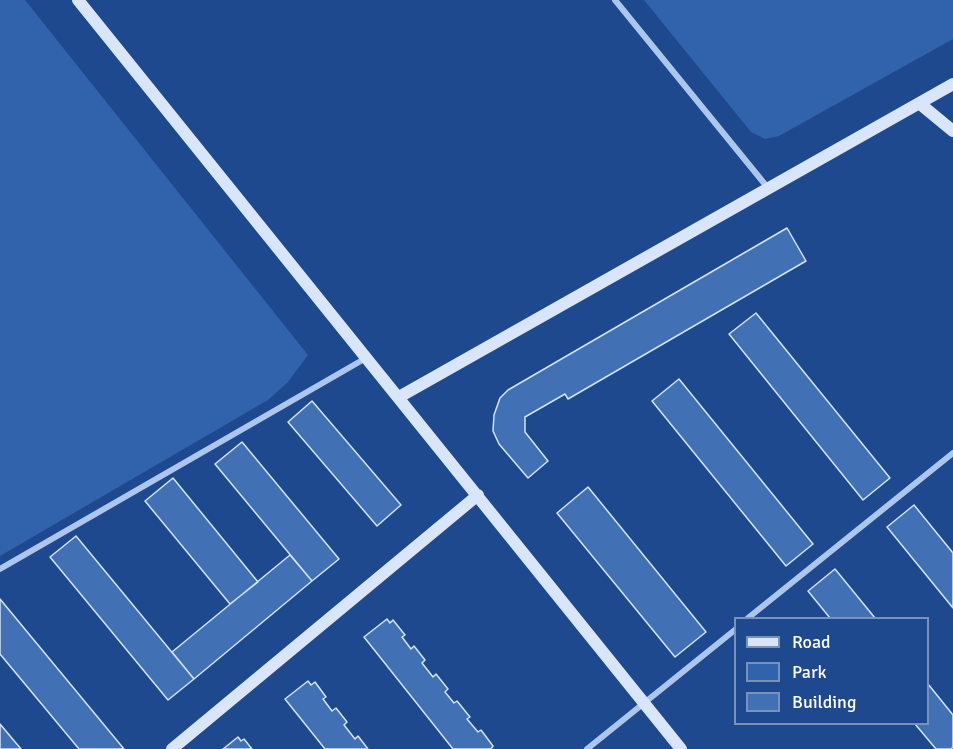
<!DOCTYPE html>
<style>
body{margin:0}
#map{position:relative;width:953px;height:749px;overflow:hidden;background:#1e498f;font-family:Signika,sans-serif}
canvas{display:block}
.legend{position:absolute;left:734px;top:617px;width:195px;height:108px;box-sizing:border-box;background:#1e498f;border:2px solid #7892bc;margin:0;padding:8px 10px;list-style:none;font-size:18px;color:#fff}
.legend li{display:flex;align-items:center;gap:12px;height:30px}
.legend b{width:30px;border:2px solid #7892bc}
</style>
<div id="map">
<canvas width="953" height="749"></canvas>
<ul class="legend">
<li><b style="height:8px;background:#d9e5fa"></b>Road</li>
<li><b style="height:16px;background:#3162ac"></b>Park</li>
<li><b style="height:16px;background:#4270b4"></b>Building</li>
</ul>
</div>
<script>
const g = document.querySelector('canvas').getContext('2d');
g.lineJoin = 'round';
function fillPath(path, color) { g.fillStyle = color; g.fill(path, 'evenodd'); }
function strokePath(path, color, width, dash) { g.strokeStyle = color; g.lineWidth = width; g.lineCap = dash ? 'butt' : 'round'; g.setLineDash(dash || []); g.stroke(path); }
fillPath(new Path2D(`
 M0,0H25L308,355L288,382L268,400L0,556Z
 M644,0H953V39L779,136L765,139L751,132Z`), '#3162ac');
const building = new Path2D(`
 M787,228L806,261L568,399L565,394L525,417V432L548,461L528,478L499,444L493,431L494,415L500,398L508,390Z
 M756,313L890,478L863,500L729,334Z
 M679,379L813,544L786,566L652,401Z
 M312,401L401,505L377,526L288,422Z
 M242,442L339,559L312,581L215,464Z
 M173,478L258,582L230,604L145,501Z
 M588,487L706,632L675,657L557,513Z
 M914,505L953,553V608L887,527Z
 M76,536L194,679L168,700L50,557Z
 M290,555L312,581L194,679L172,652Z
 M835,569L875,618H830L808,591Z
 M0,599L124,749H79L0,654Z
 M387,619L390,623L393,620L405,635L402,637L411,649L414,646L425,660L422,663L433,677L436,674L448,689L445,692L454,703L457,701L470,717L467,719L478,732L481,730L493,746L491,749H453L364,637Z
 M308,681L311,685L315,682L326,697L323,699L332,711L336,708L347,722L344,725L355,739L358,736L368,749H325L285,699Z
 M928,684L953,715V747L951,749H936L915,724H928Z
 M0,724L21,749H0Z
 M238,737L241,741L244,739L252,749H223Z`);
fillPath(building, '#4270b4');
strokePath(building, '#d2e2f9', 1.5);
strokePath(new Path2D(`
 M615,0L768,188
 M0,569L366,358
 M748,618L953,453
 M587,749L736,629`), '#acc6ed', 6);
strokePath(new Path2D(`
 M78,0L681,749
 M919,103L953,131
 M399,397L953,84
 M172,749L478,495`), '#d9e5fa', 12);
</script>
